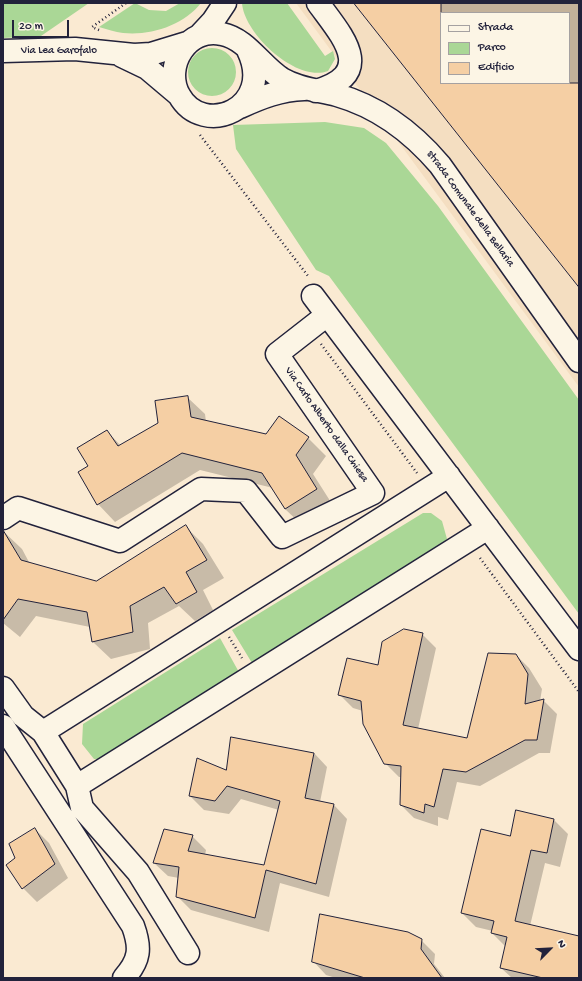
<!DOCTYPE html>
<style>
body{margin:0}
#map{position:relative;width:582px;height:981px;overflow:hidden;background:#faead2;font-family:"Gochi Hand",sans-serif}
canvas{display:block}
.frame{position:absolute;inset:0;border:4px solid #22223b;pointer-events:none}
.legend{position:absolute;left:440px;top:12px;width:130px;height:72px;box-sizing:border-box;background:#fcf5e5;border:1px solid #a5a1a1;margin:0;padding:5px 7px;list-style:none;font-size:12px;color:#22223b}
.legend li{display:flex;align-items:center;gap:8px;height:20px}
.legend b{width:20px;border:1px solid #a5a1a1}
.north{position:absolute;left:530px;top:929px;width:40px;height:40px;-webkit-text-stroke:3px #fcf5e5;paint-order:stroke;rotate:66deg;font-size:11px;font-weight:700;line-height:16px;text-align:center;color:#22223b}
.north::after{content:'';display:block;margin:auto;width:14px;height:18px;background:#22223b;clip-path:polygon(50% 0,100% 100%,50% 72%,0 100%)}
.scale{position:absolute;left:12px;top:20px;width:57px;height:18px;box-sizing:border-box;border:2px solid #22223b;border-top:0;padding-left:5px;font-size:12px;line-height:14px;white-space:nowrap;color:#22223b;-webkit-text-stroke:3px #fcf5e5;paint-order:stroke}
</style>
<div id="map">
<canvas width="582" height="981"></canvas>
<div class="frame"></div>
<ul class="legend">
<li><b style="height:5px;background:#fcf5e5"></b>Strada</li>
<li><b style="height:11px;background:#aad796"></b>Parco</li>
<li><b style="height:11px;background:#f5cfa4"></b>Edificio</li>
</ul>
<div class="north">N</div>
<div class="scale">20 m</div>
</div>
<script>
const g = document.querySelector('canvas').getContext('2d');
g.lineJoin = 'round';
function fillPath(path, color) { g.fillStyle = color; g.fill(path, 'evenodd'); }
function strokePath(path, color, width, dash) { g.strokeStyle = color; g.lineWidth = width; g.lineCap = dash ? 'butt' : 'round'; g.setLineDash(dash || []); g.stroke(path); }
function label(font, color, halo, rows, align = 'center') {
  g.font = font + ' "Gochi Hand",sans-serif'; g.lineWidth = 3; g.setLineDash([]); g.textBaseline = 'middle'; g.strokeStyle = halo; g.fillStyle = color; for (const [text, x, y, turn = 0] of rows) {
    g.save(); g.translate(x, y); g.rotate((+turn || 0) * Math.PI / 180); g.textAlign = isNaN(turn) ? turn : align; if (halo) g.strokeText(text, 0, 0); g.fillText(text, 0, 0); g.restore();
  }
}
fillPath(new Path2D(`
 M296,3H579V387ZM441,13H569V83H441Z`), '#f4dec1');
fillPath(new Path2D(`
 M3,3H89L41,36L3,38Z
 M135,3L149,10L166,11L180,3H201C184,25 151,36 123,33C115,32 107,29 99,27Z
 M242,3H287L325,56L333,51L335,59L328,71C297,83 244,34 242,3Z
 M188 72a24 24 0 1 1 48 0a24 24 0 1 1-48 0Z
 M325,122L364,128L386,143L438,206L579,400V614L329,276L316,270L236,149L233,125Z
 M423,513H431L442,521L447,539L439,546L252,663L232,630Z
 M220,638L240,674L102,759H94L82,744L83,724Z`), '#aad796');
fillPath(new Path2D(`
 M355,3H579V285ZM441,13H569V83H441Z
 M187,397L205,414L206,422L266,435L308,438L326,456L313,474L334,507L303,526L285,509L273,488L200,470L115,522L98,504L89,466L107,431L121,446L159,424Z
 M185,526L203,544L224,578L203,590L213,610L195,621L179,606L148,623L150,649L111,659L93,642L90,627L36,616L20,637L3,623V531L22,549L30,564L96,582Z
 M422,634L436,648L418,729L468,739L515,654L529,668L542,689L540,701L543,700L557,714L550,753H539L480,786L457,782L448,820L438,817V826L414,818L401,805L402,777H399L385,763L363,711L353,708L339,694Z
 M314,753L327,767L320,802L334,805L347,819L329,897L280,883L269,932L191,910L177,896L179,878L168,876L154,863L192,836L206,850L205,855L265,866L279,810L241,799L229,814L204,810L190,796L227,771Z
 M517,812L554,820L568,834L560,867L545,863L530,926L579,937V978H512L501,968L506,947L492,933L493,931L476,927L462,913L511,837Z
 M35,829L49,843L68,878L37,902L23,888L16,858Z
 M421,940L435,954L434,964L445,978H336L326,975L313,961Z`), '#0003');
const building = new Path2D(`
 M354,3H441V83H579V287Z
 M188,396L191,417L266,434L279,416L309,437L296,455L317,489L285,509L262,473L182,453L97,505L78,472L88,466L77,448L107,430L118,446L158,423L155,401Z
 M186,525L207,560L186,572L197,592L176,604L164,587L130,606L133,632L92,642L87,612L18,599L3,620V530L21,560L96,581Z
 M404,629L423,633L403,725L467,738L488,653L516,654L528,674L525,704L544,699L537,740H525L466,772L443,769L434,807L425,804L424,813L400,805L401,766L384,764L363,724L361,701L338,695L347,658L378,665L382,642Z
 M231,737L314,753L305,798L334,804L316,884L266,870L255,918L176,897L179,867L153,863L164,829L193,835L188,851L264,865L280,801L227,786L215,801L189,796L197,758L226,770Z
 M516,810L554,819L547,853L531,850L515,921L579,936V978H543L500,968L507,937L491,933L494,921L461,913L481,829L510,836Z
 M35,828L55,864L22,889L6,865L15,858L9,844Z
 M320,914L408,932L422,939L421,949L442,978H365L312,962Z`);
fillPath(building, '#f5cfa4');
strokePath(building, '#22223b', 1);
const minor = new Path2D(`
 M199,36L213,21L225,3
 M248,50C276,108 203,139 179,95C163,66 188,26 222,34C247,39 261,66 282,79C299,89 318,90 337,95C379,107 412,132 440,165L579,361
 M3,51L75,49L134,55L151,54L187,43
 M122,56L147,68L179,95
 M316,91C378,73 341,35 318,3
 M240,107C262,97 280,90 304,89
 M313,296L579,649
 M449,476L43,732L77,786L488,528
 M3,518L18,508L120,541L201,489L246,491L282,537L373,493L277,354L327,315
 M3,688L23,716L43,732
 M3,726L133,926C141,948 140,960 124,978
 M77,786L82,808L138,872L188,953`);
strokePath(minor, '#22223b', 25);
strokePath(new Path2D(`
 M99,30L92,27L126,3
 M200,135L308,276
 M321,344L417,473
 M480,558L579,692
 M229,637L242,658`), '#22223b', 2.5, [1, 3]);
strokePath(minor, '#fcf5e5', 22);
label('11px', '#22223b', '#fcf5e5', [
 ["Via Lea Garofalo",59,51],
 ["strada Comunale della Bellaria",470,209,54],
 ["Via Carlo Alberto dalla Chiesa",326,425,55]
]);
</script>
